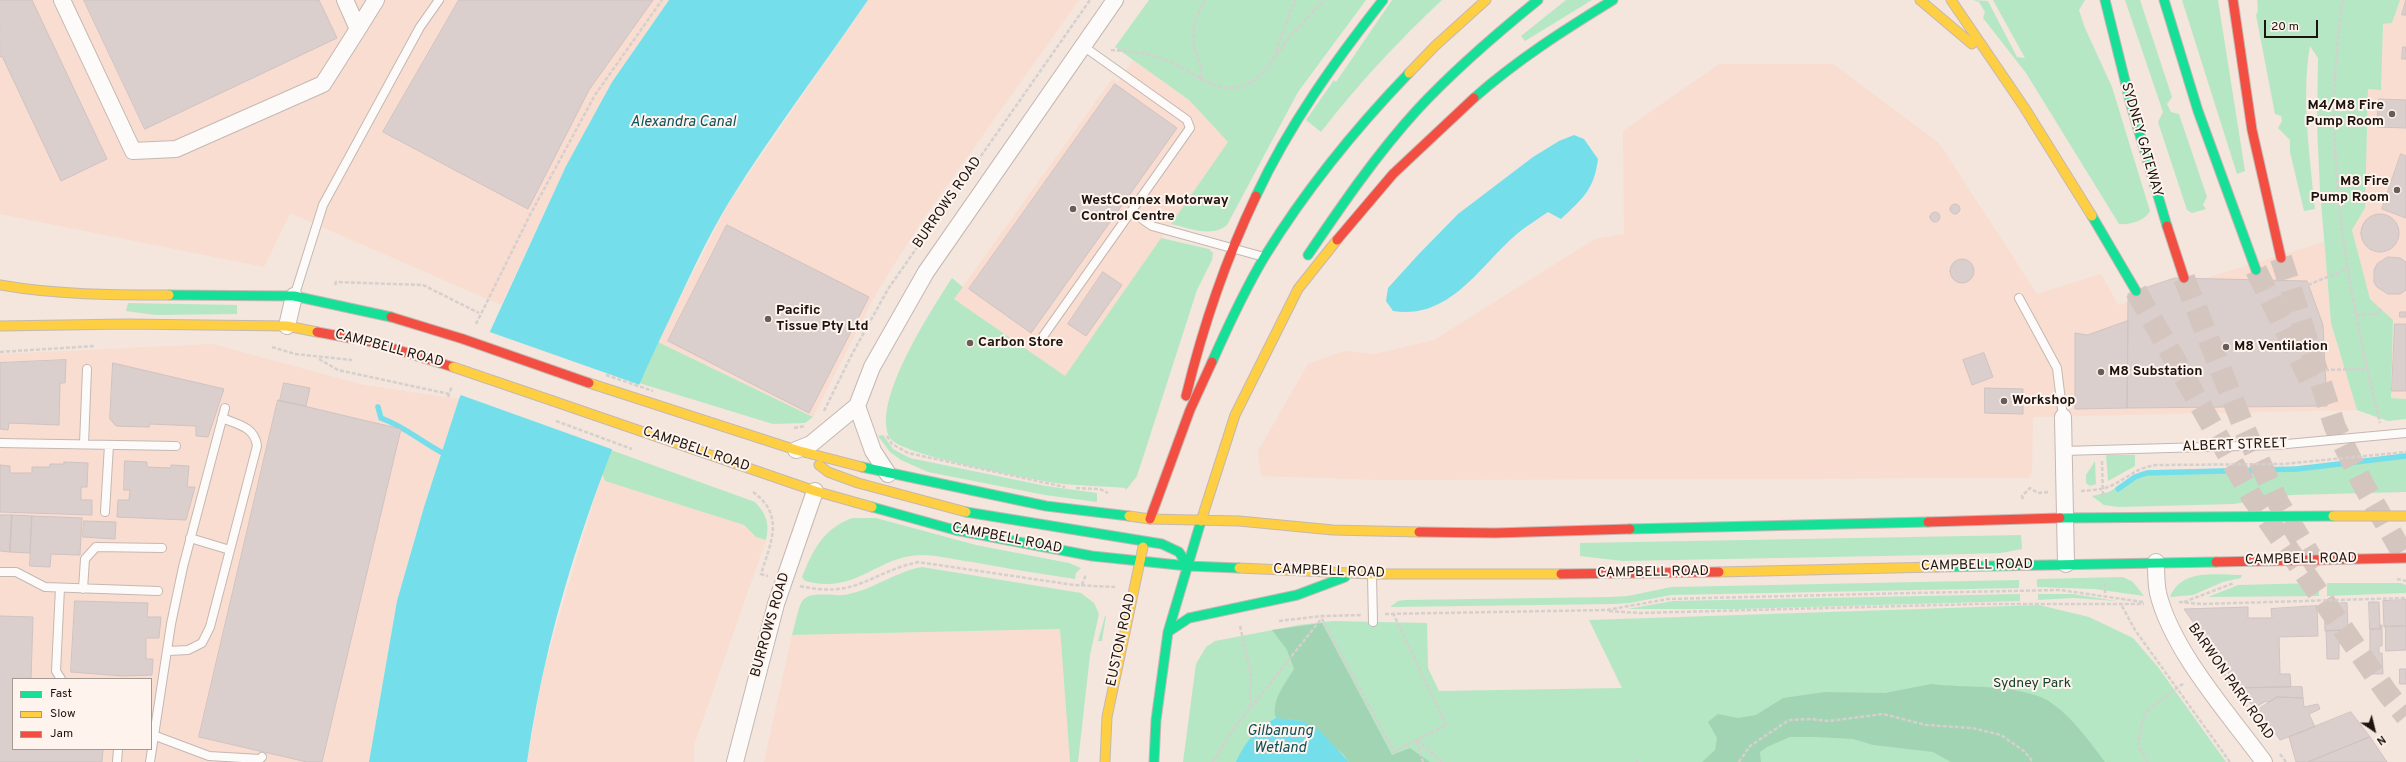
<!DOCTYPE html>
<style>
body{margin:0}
#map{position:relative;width:2406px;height:762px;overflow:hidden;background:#f4e5dd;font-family:Overpass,sans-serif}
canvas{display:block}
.legend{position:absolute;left:12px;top:678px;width:140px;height:72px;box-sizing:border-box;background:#fef3ed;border:1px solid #a49a94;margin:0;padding:5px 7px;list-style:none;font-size:12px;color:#1d140f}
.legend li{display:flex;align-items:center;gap:8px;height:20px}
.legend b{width:20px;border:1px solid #a49a94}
.north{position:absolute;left:2354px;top:710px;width:40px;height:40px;-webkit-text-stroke:3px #fef3ed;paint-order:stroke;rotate:145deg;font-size:11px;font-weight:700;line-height:16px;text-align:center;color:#1d140f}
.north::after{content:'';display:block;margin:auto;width:14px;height:18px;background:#1d140f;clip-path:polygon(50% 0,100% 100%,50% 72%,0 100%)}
.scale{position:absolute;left:2264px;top:20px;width:54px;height:18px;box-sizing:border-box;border:2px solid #1d140f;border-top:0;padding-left:5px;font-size:12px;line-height:14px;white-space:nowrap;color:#1d140f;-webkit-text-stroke:3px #fef3ed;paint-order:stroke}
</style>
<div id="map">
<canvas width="2406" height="762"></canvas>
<ul class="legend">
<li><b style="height:5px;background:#16e098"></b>Fast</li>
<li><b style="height:5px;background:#ffcf43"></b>Slow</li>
<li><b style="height:5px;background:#f24e42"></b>Jam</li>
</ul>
<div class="north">N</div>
<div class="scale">20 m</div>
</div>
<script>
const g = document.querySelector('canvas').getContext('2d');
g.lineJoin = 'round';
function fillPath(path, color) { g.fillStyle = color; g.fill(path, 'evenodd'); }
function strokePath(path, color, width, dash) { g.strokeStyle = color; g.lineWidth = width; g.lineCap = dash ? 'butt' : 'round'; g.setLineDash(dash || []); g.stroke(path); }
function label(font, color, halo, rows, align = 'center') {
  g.font = font + ' Overpass,sans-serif'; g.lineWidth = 4; g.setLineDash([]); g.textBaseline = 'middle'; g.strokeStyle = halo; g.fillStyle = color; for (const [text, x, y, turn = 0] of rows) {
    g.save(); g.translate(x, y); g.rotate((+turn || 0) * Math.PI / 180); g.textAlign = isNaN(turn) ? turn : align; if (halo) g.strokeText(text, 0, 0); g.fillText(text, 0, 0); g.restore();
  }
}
fillPath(new Path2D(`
 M0,0H669L612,82L566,166L501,305L290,213L264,267L0,214Z
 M868,0H1079L925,216L875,295L813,417L658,342L728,204Z
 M2400,0H2406V399L2391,398L2393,320L2370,299L2352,230L2365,208L2368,89H2381L2383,24L2392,23Z
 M1133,60L1189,100L1228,142L1065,377L954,299L1112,79L1118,83Z
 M1719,64H1833L1939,143L2037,294L2101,274L2118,305L2324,242L2331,323L2357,410L2033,417L2032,472L2028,478L1379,480L1261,476L1258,451L1308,364L1344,351L1375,354L1434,340L1595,239L1624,234L1623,131Z
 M212,344L364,385L459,399L424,507L397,601L369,762H0V354ZM13,679H151V749H13Z
 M602,473L605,481L744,525L756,537L766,540L694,745V762H527L544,668Z
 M1060,629L1070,762H764L792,635Z`), '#f8ddd0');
fillPath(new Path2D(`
 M1149,0H1366L1298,92L1227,225C1212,238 1189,228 1171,224L1228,142L1189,100L1115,47Z
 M1392,0H1442C1398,41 1358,84 1321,132L1306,120L1334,80L1336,82Z
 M1566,0H1592L1525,41L1521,36Z
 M1973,0L1988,1L2017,57L2025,58L1993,0H2085L2079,10L2085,28L2112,87L2150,211C2145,221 2130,225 2119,224L2026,73L1983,18L1985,12L1979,2Z
 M2125,0H2140L2172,97L2167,104L2171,112L2179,114L2207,197L2203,205L2206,209L2192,213L2187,210L2158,122L2163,112Z
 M2182,0H2218L2245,171L2237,174Z
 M2257,0H2400L2392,23L2383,24L2381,90L2368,89L2365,208L2352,230L2370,299L2393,320L2391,398L2406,399V419L2388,421L2357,410L2331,323L2320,190L2317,126L2318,58L2310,46C2301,96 2310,158 2315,209L2304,211L2290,152V140L2278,128L2282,121L2281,116L2275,114L2256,15L2258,11Z
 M1161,238L1209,249L1213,253L1212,260L1197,290L1137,476L1126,490L1125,488C1102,486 1078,486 1055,483C1030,479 900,455 890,438C870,403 932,309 952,278L963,287L954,299L1065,376Z
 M128,303L237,305V314L155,315L126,311Z
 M658,342L813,417L805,423L773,424L639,383Z
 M883,435L893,449L910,458L1046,486L1097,493V502L1045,495L928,472L901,460L890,452L878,436Z
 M611,450L755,502C766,513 770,524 766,540L756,537L744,525L605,481L602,473Z
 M2406,453V492L2291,495L2234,504L2119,507L2104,505L2092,496L2109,492L2140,472L2148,470L2273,468L2340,463Z
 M2106,455H2135V466L2108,481Z
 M2095,461L2096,484L2090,486L2086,483V475Z
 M852,518H876L976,545L1069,563L1081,568L1076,573L1075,579C1040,574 1006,568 972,562C955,560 938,555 921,555C876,556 857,595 805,581L802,577C813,550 823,529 852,518Z
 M2021,535L2022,549L2001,553L1932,555L1623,561L1580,556V543Z
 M922,567L1081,593L1094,603L1099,614L1090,655L1078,762H1070L1060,629L792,635C795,626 798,606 803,600C810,591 834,596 844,595C871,591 894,572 922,567Z
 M2242,575L2241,578L2223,582L2193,595L2170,597C2181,568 2217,575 2242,575Z
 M2123,577L2133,582L2144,596L2094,589L2037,587V579Z
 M2019,580V588L1671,595L1630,603L1613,604L1390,607L1398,601L1405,600L1610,597L1628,596L1671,587Z
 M2319,583V596L2208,597L2238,585Z
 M2327,583H2401L2406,585V593L2327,596Z
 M2020,594V601L1739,609H1627L1673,601Z
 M2038,594H2073L2117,601L2073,598L2038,600Z
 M2039,605L2089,617L2133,638L2158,667L2226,762H1183L1196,664L1206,647L1215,641L1299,625L1333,621L1427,623L1428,668L1439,691L1622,688L1589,620Z
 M1105,616H1106L1102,641H1098Z`), '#b6e7c4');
fillPath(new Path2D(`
 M1322,623L1392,755L1410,748L1430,762H1349L1343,754L1302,721L1276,718C1270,702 1286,682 1294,669L1287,650L1272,630Z
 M1931,684C1965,688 2004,684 2038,696C2064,705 2089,741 2105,762H1951L1933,752L1873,745L1853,739L1815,737H1790L1767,747L1760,752L1761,762H1702L1715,750L1717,738L1708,722L1718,714L1738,718L1756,715L1783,698L1825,692L1885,693Z`), '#a1d4b2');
fillPath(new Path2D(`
 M669,0H868C822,67 772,133 729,202C707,238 689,278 671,316C603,456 549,607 527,762H369L397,601L424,507L459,399L566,166L612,82Z
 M1574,135L1584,139L1598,159C1594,190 1583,198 1561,219L1548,212C1538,219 1528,225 1518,233C1480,265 1451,320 1393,311L1386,301L1388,288L1417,256L1458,214L1533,157L1559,141Z
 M1276,718L1302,721L1319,730L1349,762H1236C1245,742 1256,728 1276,718Z`), '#74dfea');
fillPath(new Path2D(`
 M487,331L640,385L614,450L458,394Z`), '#f4e5dd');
strokePath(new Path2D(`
 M378,407L381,418C405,427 419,440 441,452
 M2118,489L2135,477L2147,473L2297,469L2406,456`), '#74dfea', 5.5);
const building = new Path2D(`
 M0,0H32L107,159L61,181L2,56L0,57Z
 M84,0H319L337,38L145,129Z
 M459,0H653L589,90L528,209L383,132Z
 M2406,0V15H2402Z
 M2403,47H2406V59H2402Z
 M1115,84L1177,128L1031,333L969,289Z
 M2379,99L2406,100V128L2377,127Z
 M2401,154L2406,156V218L2382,209Z
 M1950 209a5 5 0 1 1 10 0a5 5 0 1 1-10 0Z
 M1930 217a5 5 0 1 1 10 0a5 5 0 1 1-10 0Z
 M2361 233a19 19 0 1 1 38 0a19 19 0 1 1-38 0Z
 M727,225L869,297L809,413L668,341Z
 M2388,257L2400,258L2406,262V290L2400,294H2388L2377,287L2374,282V270L2377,264Z
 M1950 271a12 12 0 1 1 24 0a12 12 0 1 1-24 0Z
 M1103,272L1122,285L1086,336L1068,324Z
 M2175,278L2307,281L2323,325L2327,406L2127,408L2128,294Z
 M2400,312H2406V317H2400Z
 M2128,321L2127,408L2075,409V333L2087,335Z
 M2395,324H2406V391H2392Z
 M1984,353L1993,377L1972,385L1963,360Z
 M66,360L65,383H60L59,425L9,423L8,430L0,429V363Z
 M113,363L224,389L208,437L196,436V426L150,424L149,427L116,426L110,419Z
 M284,383L310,388L306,406L280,401Z
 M1985,388L2023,389V414L1985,413Z
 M278,400L401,429L322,762H307L199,737Z
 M125,461L147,462V467L171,468V465L189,466L187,487H195L186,520L117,517L118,500H129L130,490H124Z
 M64,462L88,463L87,487H81V500H92V515L0,512V465L10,466V473H32V467H50V464H64Z
 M0,515H12L10,552L0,551Z
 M12,515L32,516L30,553L10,552Z
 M32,516L82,518L80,555L51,554L50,567L30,566Z
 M84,521L116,522L115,539L83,537Z
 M2406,600V626L2384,627L2383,601Z
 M75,601L148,603L147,617H161L159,638H146V659H153L152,675L123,676L71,672Z
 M2369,602H2379L2380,629H2370Z
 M2347,603L2348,630L2325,631L2324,604Z
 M2317,606L2318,636L2279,637L2280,674H2290L2291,687L2239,688L2184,609L2248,607V618H2272L2271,609Z
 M0,616L33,617L31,679H13V749H103L102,762H0Z
 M2380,625H2382V646H2379V653H2382L2383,674H2370V629H2380Z
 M2386,626H2406V650L2386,651Z
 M2348,630L2349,640H2339V659H2327L2326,631Z
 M2400,669H2406V684H2400Z
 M2302,687L2303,698L2277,697L2268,703L2266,701L2254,708L2239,688Z
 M2277,697L2303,698L2304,707L2318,704L2320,709L2309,714L2315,727L2280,740L2259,709Z
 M2351,712L2370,737L2308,762H2296L2289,737Z
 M2370,737L2387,762H2308Z`);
fillPath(building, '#dbcfce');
strokePath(building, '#cfc3c2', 1);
strokePath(new Path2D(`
 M2281,258L2335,427L2364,486L2406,559
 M2256,270L2310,380
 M2184,278L2245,430L2279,504L2320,572
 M2136,291L2252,497L2388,694L2406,716`), '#d4c6be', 22, [22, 11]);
const lane = new Path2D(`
 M1132,212L1152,226L1264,257
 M295,294L323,205L420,27L439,0
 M2019,298L2057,368L2063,417
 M1039,342L1190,128L1187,120L1083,46
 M0,443L176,446
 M84,444L87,369
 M2063,451L2276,445L2406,433
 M105,512L109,445
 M190,538L230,550
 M0,572H16L45,587L158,591
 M1372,575L1373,622
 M60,588L56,671L61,679
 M83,589L85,559L96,547L162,548
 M168,651L188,650L202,643L210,627L257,446C255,427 237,424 222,418
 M153,735L209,756L260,759L262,757
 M117,762L118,749
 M150,762L171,624L183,567L225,408`);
const street = new Path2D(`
 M62,0L133,151L176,149L323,84L358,29L345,0
 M358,29L376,0
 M287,326L294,296
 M857,406L873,451L888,474
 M2063,417L2066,564
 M796,450L811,444L857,406L872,367L926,272L1115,0
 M2156,562C2156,572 2156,583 2158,593C2172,651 2229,714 2264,762
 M735,762L776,604L815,491`);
const fast = new Path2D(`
 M2105,0L2131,105L2167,226
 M2164,0L2198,111L2256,270
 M1474,98C1517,60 1564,30 1613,0
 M1256,196C1289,125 1335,61 1383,0
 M2092,216L2136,291
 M1308,255C1342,205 1376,155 1417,110C1454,70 1496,34 1538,0
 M169,295L294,296L391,317
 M1212,362C1228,326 1245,289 1265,256C1305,191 1356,128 1409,73
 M862,467L1046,506L1129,516
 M872,507L955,530L1092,556L1188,566L1239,568
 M966,512L1162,544L1179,552L1188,566
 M2060,518L2333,516
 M1630,529L1928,522
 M1937,567L2216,562
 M1168,632L1189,618L1297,595L1345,577
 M1154,762L1156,720L1168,632L1201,521`);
const slow = new Path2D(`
 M1920,0L1972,44
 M1951,0L2024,107L2092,216
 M1409,73L1435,46L1486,0
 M0,285C56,295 113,295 169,295
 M0,326L126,324L287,326L317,332
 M589,383L796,450L862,467
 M553,401L815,491L872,507
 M819,465L828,472L858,483L966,512
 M1129,516L1150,519L1239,521L1333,530L1419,532
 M2333,516H2406
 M1201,521L1235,415L1298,289L1337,240
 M1239,568L1372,574H1561
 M1719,572L1937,567
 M1105,762L1107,717L1143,547`);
const jam = new Path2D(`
 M2233,0L2252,130L2281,258
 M2167,226L2184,278
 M1337,240L1393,174L1474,98
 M391,317L463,339
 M317,332L372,342L453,367
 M1186,396C1203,326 1225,261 1256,196
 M1150,519L1190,410L1212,362
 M1928,522L2060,518
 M1419,532L1495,533L1630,529
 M2216,562L2406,558
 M1561,574L1719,572`);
strokePath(lane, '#c4b8b2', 10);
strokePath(street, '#c4b8b2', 18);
strokePath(fast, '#c4b8b2', 11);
strokePath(slow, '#c4b8b2', 11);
strokePath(jam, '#c4b8b2', 11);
strokePath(new Path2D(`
 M2343,0C2320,143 2346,284 2380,423
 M1111,50C1130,51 1150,53 1168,61C1202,76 1231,108 1265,70C1272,62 1278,52 1285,43C1297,28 1311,14 1324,0
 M1277,52L1278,45L1295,0
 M1200,79C1203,67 1199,63 1196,51C1190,32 1195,16 1206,0
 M335,285L336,282L423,285L479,313
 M2308,285L2347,269
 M2356,315L2376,314L2381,309
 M476,324L530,215L595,95L662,0
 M272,347L295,354L352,360
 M0,352L94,346
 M319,359L338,370L449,394
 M2325,370L2367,369
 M448,397L452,386
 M824,411L851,356L888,289L1090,0
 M794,428L805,426
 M887,436L892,444L908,453L1065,487
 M2102,461L2103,498
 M1076,488L1100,489L1108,493
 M2081,491C2092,490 2104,490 2115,484C2131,475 2137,468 2156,465L2283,464L2406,452
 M753,492C785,515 771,542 761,574L768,576
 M2023,499L2022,496L2030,488L2038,493L2048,492
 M2397,579L2406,581
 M2105,583V595
 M1082,585L1086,574
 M800,586C856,599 869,573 918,562L1074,585L1115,587
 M2179,602L2202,604L2406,598
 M2184,602L2234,583
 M2122,606L2135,630L2230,762
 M1609,611L1639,613L1979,604H2144
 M1385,614L1607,610L1668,599L1911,593L2060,590L2143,602
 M1322,619L1394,752L1446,725L1394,615
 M1279,621L1322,616L1362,615
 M1240,626L1251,674L1250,708
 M2193,630L2264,731
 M1417,740L1442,762
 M1417,741L1423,762
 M2280,754L2286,762
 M1213,762L1232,731L1322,618
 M1635,762H1641
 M1739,762L1750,746L1789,720L1811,719L1828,721L1883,714L1926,725L1972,728L2001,735L2024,751L2033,762
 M2147,762L2138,745L2143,718L2147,711L2184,683`), '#d5d0ce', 2.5, [4, 2]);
strokePath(lane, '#fdfbfa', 8);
strokePath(street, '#fdfbfa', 16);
strokePath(fast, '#16e098', 9);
strokePath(slow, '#ffcf43', 9);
strokePath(jam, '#f24e42', 9);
const slowBridge = new Path2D(`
 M453,367L553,401`);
const jamBridge = new Path2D(`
 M463,339L589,383`);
strokePath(slowBridge, '#c4b8b2', 11, []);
strokePath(jamBridge, '#c4b8b2', 11, []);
strokePath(new Path2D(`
 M606,375L653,391
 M556,421L632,449`), '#d5d0ce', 2.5, [4, 2]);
strokePath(slowBridge, '#ffcf43', 9);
strokePath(jamBridge, '#f24e42', 9);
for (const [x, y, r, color] of [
 [2392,114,4,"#685d57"],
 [2397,190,4,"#685d57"],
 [1073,209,4,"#685d57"],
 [768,319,4,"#685d57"],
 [970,343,4,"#685d57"],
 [2226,347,4,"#685d57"],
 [2101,372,4,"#685d57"],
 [2004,401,4,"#685d57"]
]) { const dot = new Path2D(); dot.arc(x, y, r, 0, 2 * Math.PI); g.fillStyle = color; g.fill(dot); strokePath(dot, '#fef3ed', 1.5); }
label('bold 14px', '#1d140f', '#fef3ed', [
 ["M4/M8 Fire",2384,106,"right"],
 ["Pump Room",2384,122,"right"],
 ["M8 Fire",2389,182,"right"],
 ["Pump Room",2389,198,"right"],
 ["WestConnex Motorway",1081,201],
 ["Control Centre",1081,217],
 ["Pacific",776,311],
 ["Tissue Pty Ltd",776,327],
 ["Carbon Store",978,343],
 ["M8 Ventilation",2234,347],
 ["M8 Substation",2109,372],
 ["Workshop",2012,401]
], 'left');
label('14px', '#1d140f', '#fef3ed', [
 ["SYDNEY GATEWAY",2141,140,74],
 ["BURROWS ROAD",948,203,-55],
 ["CAMPBELL ROAD",389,349,15],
 ["ALBERT STREET",2235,446,-2],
 ["CAMPBELL ROAD",696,450,19],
 ["CAMPBELL ROAD",1007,539,11],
 ["CAMPBELL ROAD",2301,560,-1],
 ["CAMPBELL ROAD",1977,566,-1],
 ["CAMPBELL ROAD",1329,572,2],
 ["CAMPBELL ROAD",1653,573,-1],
 ["BURROWS ROAD",771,625,-74],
 ["EUSTON ROAD",1122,640,-78],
 ["BARWON PARK ROAD",2230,682,55]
]);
label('14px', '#13402a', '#fef3ed', [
 ["Sydney Park",2032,684]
]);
label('italic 15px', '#0c5058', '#fef3ed', [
 ["Alexandra Canal",683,123],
 ["Gilbanung",1280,732],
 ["Wetland",1280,749]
]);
</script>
